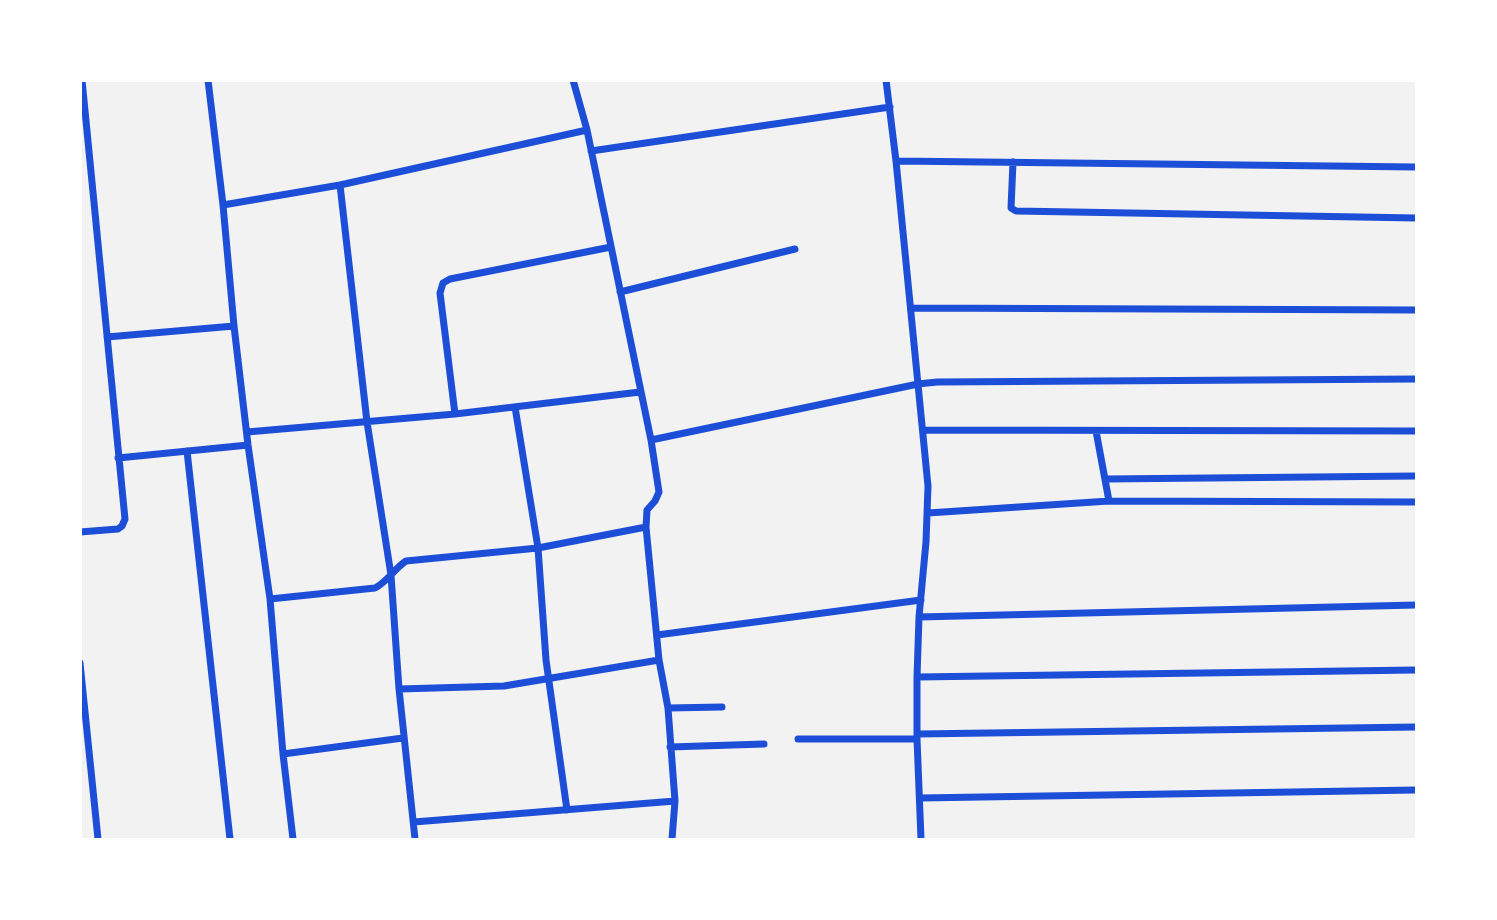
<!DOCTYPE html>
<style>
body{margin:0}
#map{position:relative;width:1497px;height:920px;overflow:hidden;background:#f2f2f2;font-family:Karla,sans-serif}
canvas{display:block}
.frame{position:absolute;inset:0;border:82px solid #fff;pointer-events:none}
</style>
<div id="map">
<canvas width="1497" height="920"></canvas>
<div class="frame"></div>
</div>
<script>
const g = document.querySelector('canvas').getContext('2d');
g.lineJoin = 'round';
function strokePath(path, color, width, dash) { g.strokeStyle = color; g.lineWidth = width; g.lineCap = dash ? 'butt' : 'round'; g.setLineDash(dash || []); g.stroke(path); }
strokePath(new Path2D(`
 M208,80L223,205L234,326L248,445L270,599L283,754L293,839
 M573,80L587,130L651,440L659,492L655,501L647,510L646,527L659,660L668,708L675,801L672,839
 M886,80L896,161L928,486L926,542L919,617L917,677V739L921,839
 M591,151L890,107
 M896,161L1416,167
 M1013,162L1011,208L1016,211L1416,218
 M340,185L367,422L391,575L399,689L415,839
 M223,205L340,185L587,130
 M620,292L795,249
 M911,308L1416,310
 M107,337L234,326
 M515,407L538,548L546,660L567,810
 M455,414L440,293L443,283L450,279L611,247
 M923,430L1416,431
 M1096,431L1109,501
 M247,432L455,414L640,392
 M651,440L918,384L937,382L1416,379
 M187,451L230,839
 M118,458L248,445
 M1105,479L1416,476
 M928,513L1109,501L1416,502
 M80,532L118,529L122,526L125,519L82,80
 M270,599L375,588C388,581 394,569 406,561L538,548L646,527
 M919,617L1416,605
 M657,635L921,600
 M80,663L98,839
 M917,677L1416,670
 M399,689L504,686L659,660
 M668,708L722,707
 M917,734L1416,727
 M798,739H917
 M670,747L764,744
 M283,754L403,738
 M920,798L1416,790
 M414,822L675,801`), '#1d4ed8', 7);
</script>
